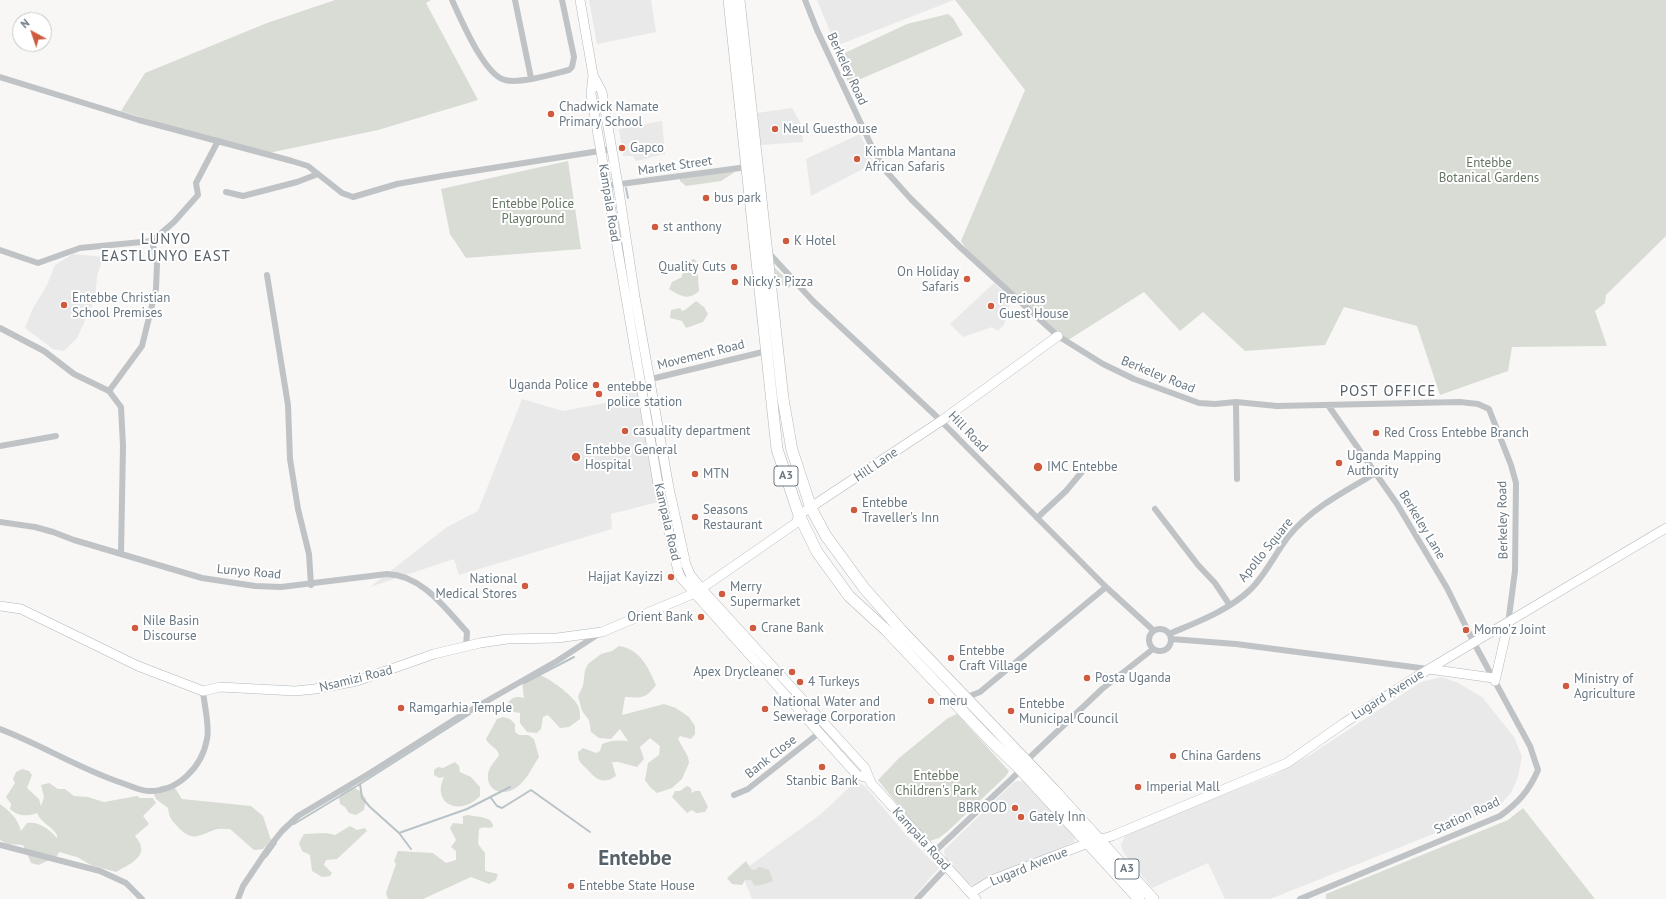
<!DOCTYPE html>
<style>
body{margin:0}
#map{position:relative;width:1666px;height:899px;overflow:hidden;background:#f8f7f5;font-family:"PT Sans",sans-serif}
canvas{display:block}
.north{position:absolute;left:12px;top:12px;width:40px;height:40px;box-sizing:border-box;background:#fff;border:1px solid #c3c9cd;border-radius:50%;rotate:320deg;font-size:11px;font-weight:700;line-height:16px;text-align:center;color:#6a7883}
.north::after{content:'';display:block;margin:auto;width:14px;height:18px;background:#cf5b3e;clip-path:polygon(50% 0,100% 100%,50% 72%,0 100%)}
</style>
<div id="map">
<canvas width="1666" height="899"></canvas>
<div class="north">N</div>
</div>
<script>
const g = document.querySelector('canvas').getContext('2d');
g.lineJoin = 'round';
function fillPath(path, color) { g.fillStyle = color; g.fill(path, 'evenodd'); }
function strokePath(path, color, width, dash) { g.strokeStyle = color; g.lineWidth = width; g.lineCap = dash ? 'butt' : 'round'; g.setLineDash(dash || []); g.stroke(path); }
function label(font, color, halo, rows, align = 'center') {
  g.font = font + ' "PT Sans",sans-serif'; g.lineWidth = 4; g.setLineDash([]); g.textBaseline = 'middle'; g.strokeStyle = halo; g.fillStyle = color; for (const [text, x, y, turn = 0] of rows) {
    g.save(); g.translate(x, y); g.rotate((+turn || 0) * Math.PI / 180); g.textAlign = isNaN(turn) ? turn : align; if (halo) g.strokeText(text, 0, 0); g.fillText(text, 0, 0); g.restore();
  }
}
fillPath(new Path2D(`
 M589,0H651L656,32L597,44Z
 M817,0H954L836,46Z
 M792,108L801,124L803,142L761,145L757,113Z
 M662,121L665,154L636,161L633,156H623L619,129Z
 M860,134L874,163L811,196L806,159Z
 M73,254L103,257L97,277L95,299L77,338L64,351L53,349L25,328L32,310L47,285L55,265Z
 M994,283L1011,299L1004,325L998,331L992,327L963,337L950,324Z
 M644,368L658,502L611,514L612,529L459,575L454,559L370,587L447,527L478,511L522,399L563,411L616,401Z
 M1442,677L1458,683L1482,697L1514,737L1522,757L1518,777L1511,793L1496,809L1270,899H1225L1208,863L1152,888L1123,852L1121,845L1126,833L1272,776L1310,755L1421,682Z
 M856,781L865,786L906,835L939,868L912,899H752L741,872L821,814Z
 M1018,781H1023L1075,837L1074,842L976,886L967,884L945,859L944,850L1014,782Z`), '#e8e9e8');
fillPath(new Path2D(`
 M335,0H431L426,3L478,100L378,130L264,154L121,111L145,73L267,23Z
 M955,0H1666V236L1606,295L1605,303L1595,311L1607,346L1512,347L1508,371L1440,395L1417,326L1344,307L1325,345L1245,351L1203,312L1180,331L1144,292L1065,342L966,249L961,241L1025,90Z
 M948,14L953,18L963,35L849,84L836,57L907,24Z
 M568,161L581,249L466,258L450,234L441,189Z
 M731,171L735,172L721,181L686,186L680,181V179Z
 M694,259L697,262L699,291C689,301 680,296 669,289L672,282L682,277C684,268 683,261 694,259Z
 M775,268L793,285L788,288L772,280L771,271Z
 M696,301L704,307L708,314L703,322L686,328L682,321L670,318L671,310L680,308L682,311L685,310Z
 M619,646C640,649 648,667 656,685C646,699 641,698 625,697L622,715L664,704L676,708L689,717L695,726V734L691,739L680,736L678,739L688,757L689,763L682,779L672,788L657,793L650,787L645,780L648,763L659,755L660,746L650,738L640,747L644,759L637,767L618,762H612L616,776C602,786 595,778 586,768C580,762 578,761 578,752L583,748L596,753L600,751L602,744C611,740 618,740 628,741L620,729L611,739L599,738L591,732L589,720L582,711L578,696L583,686L585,670L588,664L601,654L612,651Z
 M537,674C548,677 571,694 577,704C580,708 580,714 580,719L569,727L560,728L548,715L543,717L541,729L537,733L527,732L520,723V713L509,711L508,704C511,697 517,696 524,698L522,682Z
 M957,714L1009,771L1006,776L948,831L939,838L930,841L922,835L878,780L899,758L948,718Z
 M503,717L510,719L515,724V732L519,735H528L534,739L539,757C531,769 526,782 514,789C503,796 487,791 488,776C488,767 495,762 499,755C498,748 489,746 486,739L497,719Z
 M455,762L459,766L460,772L471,777L480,787V796C460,817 431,804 444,777L439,778L434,775V770L438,767L443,768Z
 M22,769L29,771L32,775L27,788L39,799L41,806L44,797L41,785L49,783L58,789H65L74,796L88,797L104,802L137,796L140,798H153L156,803L143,816L149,824L135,836C137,839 141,843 141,847C144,859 124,867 116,872L91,865L77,857L59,852L57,856L39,865L31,863L23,845L7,844L0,840V804C10,811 18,819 21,831L27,823C39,821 50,830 57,838V835C52,826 41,823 37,813C28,817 17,816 10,809L11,804L6,797L15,783L13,779L16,772Z
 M173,785L182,799L251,806L263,816L271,840L263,849L254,850L230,829C225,829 218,828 214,830C198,836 192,842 178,827C171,820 169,817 168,808L156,799L153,792L161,786Z
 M687,786L691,788L692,793L695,791H700L708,807L705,812L696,813L692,810L687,813L672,797L675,791H680Z
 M353,787L360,791L366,799L364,810L356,815L349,813L345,807L340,804L339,797L344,790Z
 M1523,808L1595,899H1326V894L1508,820Z
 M468,815C477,817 493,816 493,827C488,829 484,826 479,829L478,844L485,853V871L498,874L496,880L489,884L471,877L423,899H388L386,893L396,864L394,861L398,851L433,853L446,863L456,860V851L451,847L456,840L450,828L453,823L463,824V816Z
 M350,826L357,830L365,828L367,831L337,859L326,860L324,865L332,873L330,876L322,877L312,871L310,855L302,851L299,843L304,834L326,833L335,835Z
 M746,861L751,869L755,870L759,867L769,870L773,881L765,884L755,886L751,880H745L742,885L732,884L727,878Z`), '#d8dcd5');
strokePath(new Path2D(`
 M626,188L628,198
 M524,683L574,657
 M360,784L362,798L370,807L399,833L411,849
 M491,798L497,806L502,808L531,790L590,832
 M294,824L360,784L470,714
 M399,833L467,809L510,787
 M266,857L276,843`), '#b9c3c7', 2);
const secondary = new Path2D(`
 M580,0L593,75L591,94L659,490L678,571L681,578L857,775L868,778
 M593,75L602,92L618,185L635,297L669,488L686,565L691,576L701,588L865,768L871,783L976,899
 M0,606L21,609L138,666L203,691L220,687L295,691L315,689L357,681L434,654L480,643L507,639L557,638L602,632L695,593L796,523L799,515L941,421L1058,336
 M1429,669L1493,678
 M1495,681L1508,624
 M971,893L992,880L1088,843L1112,836L1287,763L1344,723L1429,669L1666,528`);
const highway = new Path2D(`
 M729,0L777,449L799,515L817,552L849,596L886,630L987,737L1021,770L1139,899
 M739,0L783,399L792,450L811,508L826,536L864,588L901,630L1054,790L1153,899`);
strokePath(secondary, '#b2b7bb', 10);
strokePath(highway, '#b3b6b9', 12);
strokePath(new Path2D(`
 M452,0C461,19 484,75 505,80C521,84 553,74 569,70L572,67L574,57L562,0
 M515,0L531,78
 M805,0L817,30L871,145L884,169L911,199L961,248L1058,336L1103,364L1134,379L1199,403L1215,404L1236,402L1277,406L1460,402L1478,404L1489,409L1511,465L1516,483L1515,571L1508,624
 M0,77L139,120L292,161L308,166L342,193L353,197L397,184L442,176L612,149
 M606,186L747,167
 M226,192L243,196L297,182L318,174
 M0,250L38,263L80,248L152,241
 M767,251L813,301L936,416L1106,587L1153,630
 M267,275L288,405L290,459L298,509L309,554L311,585
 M0,328L44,351L74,374L109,391L121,407L123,446L121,554
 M647,380L767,351
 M109,391L142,346L156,289L157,264L152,241L174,222L198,195L196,183L218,141
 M1236,402L1237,479
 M0,446L56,436
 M1155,509L1198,565L1215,583L1229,604
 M1037,518L1066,491L1086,467
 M0,522L35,527L53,532L74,540L202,578L255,586L281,587L387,574C422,575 445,608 467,632L466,647
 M1149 640a11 11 0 1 1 22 0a11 11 0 1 1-22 0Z
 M1169,634C1197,622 1228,611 1251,589C1266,574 1275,554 1288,537C1310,509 1345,491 1376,473
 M1171,639L1236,644L1428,669
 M965,698L980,692L1106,587
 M0,729C42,745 80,769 122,783C131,786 140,791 148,791C178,792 202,767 207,739C210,727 204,704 203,691
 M1026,761L1102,689L1153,649
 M734,795L748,789L819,733
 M0,845L100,871L126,883L142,899
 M933,853L1021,770
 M238,899L243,886L270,846L282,831L298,816L370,773L457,718L557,661L600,633
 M917,899L947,867
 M1300,899L1500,816C1518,803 1529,791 1538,770L1530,746L1474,643L1447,588L1397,504L1328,405`), '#bfc3c6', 6);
strokePath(secondary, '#fff', 9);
strokePath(highway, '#fff', 11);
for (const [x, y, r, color] of [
 [551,114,4,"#cf5b3e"],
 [775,129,4,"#cf5b3e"],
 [622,148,4,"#cf5b3e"],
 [857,159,4,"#cf5b3e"],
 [706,198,4,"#cf5b3e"],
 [655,227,4,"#cf5b3e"],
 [786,241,4,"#cf5b3e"],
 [734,267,4,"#cf5b3e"],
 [967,279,4,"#cf5b3e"],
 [735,282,4,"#cf5b3e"],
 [64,305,4,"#cf5b3e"],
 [991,306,4,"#cf5b3e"],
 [596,385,4,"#cf5b3e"],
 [599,394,4,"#cf5b3e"],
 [625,431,4,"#cf5b3e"],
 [1376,433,4,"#cf5b3e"],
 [576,457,5,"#cf5b3e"],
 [1339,463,4,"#cf5b3e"],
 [1038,467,5,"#cf5b3e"],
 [695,474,4,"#cf5b3e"],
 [854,510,4,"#cf5b3e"],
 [695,517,4,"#cf5b3e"],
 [671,577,4,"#cf5b3e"],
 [525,586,4,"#cf5b3e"],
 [722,594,4,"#cf5b3e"],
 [701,617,4,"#cf5b3e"],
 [135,628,4,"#cf5b3e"],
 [753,628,4,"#cf5b3e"],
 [1466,630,4,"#cf5b3e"],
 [951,658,4,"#cf5b3e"],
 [792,672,4,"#cf5b3e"],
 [1087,678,4,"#cf5b3e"],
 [800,682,4,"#cf5b3e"],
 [1566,686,4,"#cf5b3e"],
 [931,701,4,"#cf5b3e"],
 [401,708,4,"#cf5b3e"],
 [765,709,4,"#cf5b3e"],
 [1011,711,4,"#cf5b3e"],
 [1173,756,4,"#cf5b3e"],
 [822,767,4,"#cf5b3e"],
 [1138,787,4,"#cf5b3e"],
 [1015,808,4,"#cf5b3e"],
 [1021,817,4,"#cf5b3e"],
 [571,886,4,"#cf5b3e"]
]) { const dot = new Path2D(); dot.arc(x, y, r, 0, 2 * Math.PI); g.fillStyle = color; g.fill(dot); strokePath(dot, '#fff', 1.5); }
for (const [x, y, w] of [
 [786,476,24],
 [1127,869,24]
]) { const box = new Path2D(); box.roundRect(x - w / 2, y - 10, w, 20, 3); g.fillStyle = '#fff'; g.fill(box); strokePath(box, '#6a7883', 1); }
label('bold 12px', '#6a7883', null, [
 ["A3",786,476],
 ["A3",1127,869]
]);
label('13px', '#6a7883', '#fff', [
 ["Berkeley Road",847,69,65],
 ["Market Street",675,166,-8],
 ["Kampala Road",609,203,81],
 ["Movement Road",701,355,-14],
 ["Berkeley Road",1158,375,22],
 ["Hill Road",968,432,46],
 ["Hill Lane",876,465,-34],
 ["Berkeley Road",1503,520,-91],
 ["Kampala Road",667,522,77],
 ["Berkeley Lane",1422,525,59],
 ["Apollo Square",1266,550,-51],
 ["Lunyo Road",249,572,5],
 ["Nsamizi Road",356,679,-14],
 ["Lugard Avenue",1388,695,-32],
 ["Bank Close",771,757,-38],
 ["Station Road",1467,816,-25],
 ["Kampala Road",921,839,48],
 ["Lugard Avenue",1029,867,-22]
]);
label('13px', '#6a7883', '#fff', [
 ["Chadwick Namate",559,107],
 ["Primary School",559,122],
 ["Neul Guesthouse",783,129],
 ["Gapco",630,148],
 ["Kimbla Mantana",865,152],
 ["African Safaris",865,167],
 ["bus park",714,198],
 ["st anthony",663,227],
 ["K Hotel",794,241],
 ["Quality Cuts",726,267,"right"],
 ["On Holiday",959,272,"right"],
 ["Safaris",959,287,"right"],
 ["Nicky's Pizza",743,282],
 ["Entebbe Christian",72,298],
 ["School Premises",72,313],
 ["Precious",999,299],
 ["Guest House",999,314],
 ["Uganda Police",588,385,"right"],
 ["entebbe",607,387],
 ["police station",607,402],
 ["casuality department",633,431],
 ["Red Cross Entebbe Branch",1384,433],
 ["Entebbe General",585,450],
 ["Hospital",585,465],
 ["Uganda Mapping",1347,456],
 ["Authority",1347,471],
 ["IMC Entebbe",1047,467],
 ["MTN",703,474],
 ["Entebbe",862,503],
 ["Traveller's Inn",862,518],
 ["Seasons",703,510],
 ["Restaurant",703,525],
 ["Hajjat Kayizzi",663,577,"right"],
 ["National",517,579,"right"],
 ["Medical Stores",517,594,"right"],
 ["Merry",730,587],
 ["Supermarket",730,602],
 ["Orient Bank",693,617,"right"],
 ["Nile Basin",143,621],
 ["Discourse",143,636],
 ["Crane Bank",761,628],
 ["Momo'z Joint",1474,630],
 ["Entebbe",959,651],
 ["Craft Village",959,666],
 ["Apex Drycleaner",784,672,"right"],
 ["Posta Uganda",1095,678],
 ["Ministry of",1574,679],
 ["Agriculture",1574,694],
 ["4 Turkeys",808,682],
 ["meru",939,701],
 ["National Water and",773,702],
 ["Sewerage Corporation",773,717],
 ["Entebbe",1019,704],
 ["Municipal Council",1019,719],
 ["Ramgarhia Temple",409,708],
 ["China Gardens",1181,756],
 ["Stanbic Bank",822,781,"center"],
 ["Imperial Mall",1146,787],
 ["BBROOD",1007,808,"right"],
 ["Gately Inn",1029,817],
 ["Entebbe State House",579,886]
], 'left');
label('13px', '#677664', '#fff', [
 ["Entebbe",1489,163],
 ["Botanical Gardens",1489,178],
 ["Entebbe Police",533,204],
 ["Playground",533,219],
 ["Entebbe",936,776],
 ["Children's Park",936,791]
]);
g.letterSpacing = '1px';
label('15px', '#576169', '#fff', [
 ["LUNYO",166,240],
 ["EASTLUNYO EAST",166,257],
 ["POST OFFICE",1388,392]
]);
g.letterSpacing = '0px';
label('bold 21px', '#576169', '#fff', [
 ["Entebbe",635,859]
]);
</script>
